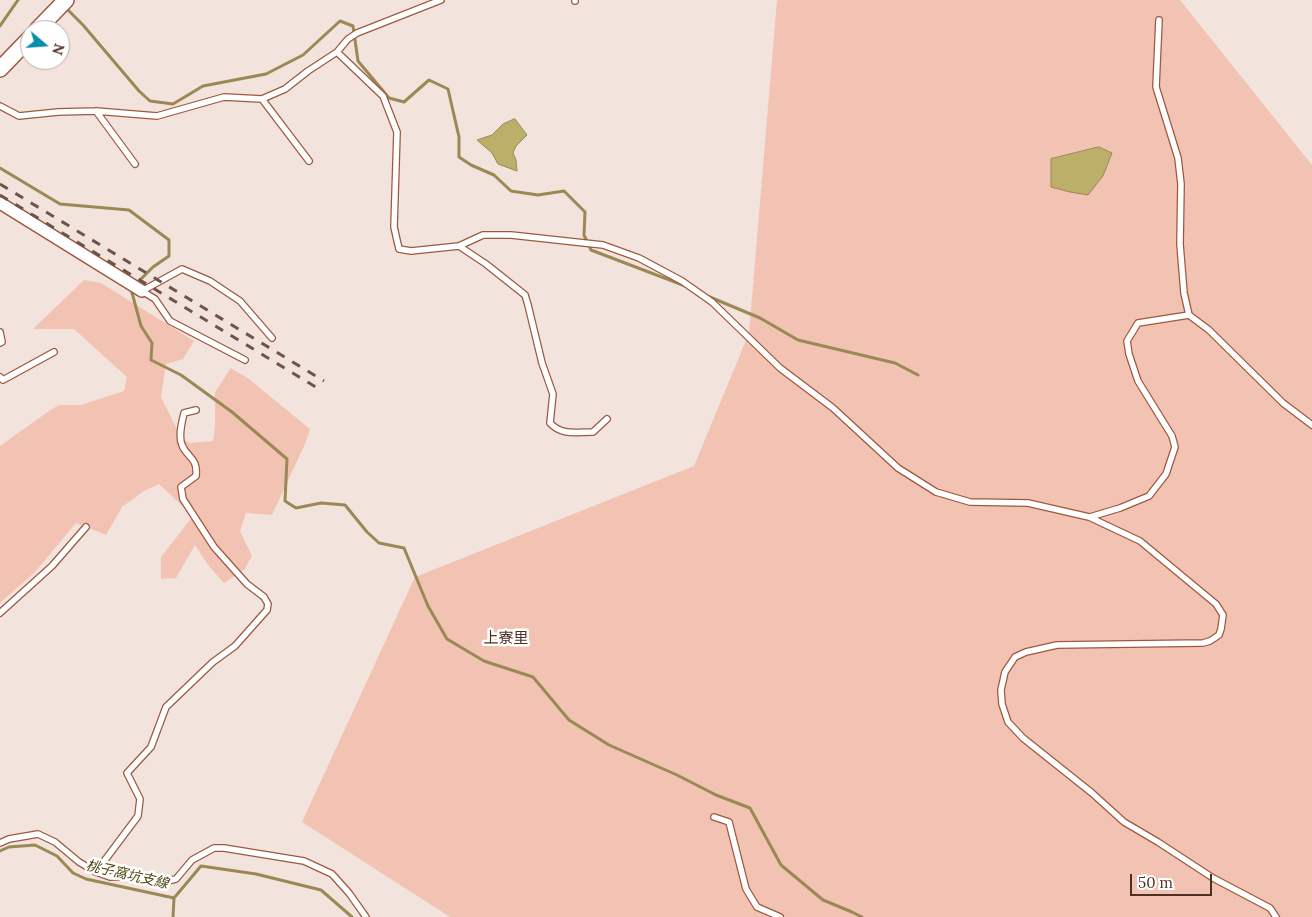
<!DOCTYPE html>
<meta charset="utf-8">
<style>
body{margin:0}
#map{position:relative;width:1312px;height:917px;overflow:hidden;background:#f3e3dd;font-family:Lora,serif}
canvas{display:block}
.north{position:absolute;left:20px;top:20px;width:50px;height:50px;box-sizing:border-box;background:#fff;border:1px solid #b8aca7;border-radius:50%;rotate:108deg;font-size:14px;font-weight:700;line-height:20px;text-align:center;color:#4e2f24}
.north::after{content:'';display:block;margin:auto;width:18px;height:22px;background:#078eac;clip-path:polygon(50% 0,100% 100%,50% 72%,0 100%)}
.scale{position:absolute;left:1130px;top:874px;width:82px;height:22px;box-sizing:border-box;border:2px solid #4e2f24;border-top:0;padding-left:6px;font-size:15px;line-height:18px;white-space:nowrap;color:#4e2f24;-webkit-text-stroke:4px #fff;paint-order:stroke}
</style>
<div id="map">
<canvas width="1312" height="917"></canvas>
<div class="north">N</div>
<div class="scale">50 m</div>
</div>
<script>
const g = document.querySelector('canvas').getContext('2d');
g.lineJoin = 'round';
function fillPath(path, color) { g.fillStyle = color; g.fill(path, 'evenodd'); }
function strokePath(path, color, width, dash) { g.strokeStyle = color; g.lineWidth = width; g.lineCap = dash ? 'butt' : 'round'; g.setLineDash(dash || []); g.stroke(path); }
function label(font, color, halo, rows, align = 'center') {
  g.font = font + ' Lora,"Noto Sans TC",serif'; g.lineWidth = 5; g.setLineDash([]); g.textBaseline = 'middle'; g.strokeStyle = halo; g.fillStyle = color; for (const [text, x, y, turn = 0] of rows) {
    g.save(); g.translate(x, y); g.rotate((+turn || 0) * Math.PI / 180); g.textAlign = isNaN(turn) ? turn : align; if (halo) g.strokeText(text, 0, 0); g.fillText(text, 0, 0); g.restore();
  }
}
fillPath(new Path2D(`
 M777,0H1180L1312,165V917H450L302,822L415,577L694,466L749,333Z
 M84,280L101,283L194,341L183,359L166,364L161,397L181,437L189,443L213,441L215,428V392L231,368L249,379L310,429L305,444L272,515L246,513L240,531L252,556L244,570L224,583L208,565L195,545L176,578L161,579V557L193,516L159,484L144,491L122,507L106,535L76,523L35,572L0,603V446L49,411L59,405H81L124,391L127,377L74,329H33Z`), '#f2c3b2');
const water = new Path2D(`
 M515,119L527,135L516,146L513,153L516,160L517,171L498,164L492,153L477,140L492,135L503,124Z
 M1099,147L1112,153L1103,176L1088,195L1070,192L1051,187V159Z`);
fillPath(water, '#bbaf69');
strokePath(water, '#9a8954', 1);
strokePath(new Path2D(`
 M66,8L83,25L139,91L150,101L173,104L203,86L266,74L303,55L340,21L353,26L358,61L389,98L404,102L429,80L448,89L459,137V157L471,165L494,175L511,191L538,195L564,191L585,212L584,235L591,250L688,287
 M0,26L18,0
 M0,168L60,204L129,210L169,240V256L153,267L141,279
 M131,289L141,326L152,343L151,360L181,375L232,412L287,459L285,501L296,508L321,503L345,505L367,532L379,543L404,548L428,606L447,639L484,661L533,677L569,720L609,745L677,775L716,795L750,808L781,865L823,900L852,912L862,917
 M705,295L760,318L798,340L895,363L918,375
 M0,851L9,847L35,845L57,856L73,873L86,879L174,898L201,866L256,874L321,890L352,917
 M173,917L174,898`), '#9a8954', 3);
const service = new Path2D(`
 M575,0V1
 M1159,20L1156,87L1178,158L1181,184L1180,244L1184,293L1189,315
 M337,52L383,96L397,132L394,227L399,249L411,251L459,246L486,264L525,295L528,305L542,363L553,394L550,423C562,436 576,432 593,432L607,419
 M262,99L309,161
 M0,106L19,116L58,112L96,111L157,116L224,97L262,99L285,89L308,71L337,52L348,39L357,33L441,0
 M96,111L135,164
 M459,246L483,235H511L603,245L639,258L682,281L712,302L780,368L833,408L898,468L936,492L970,502L1028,503L1089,517L1140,541L1216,604L1223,615L1221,629L1219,635L1210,641L1203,643L1057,645L1026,652L1015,657L1005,672L1001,690L1002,704L1008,722L1023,738L1092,793L1124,822L1158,842L1213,878L1270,908L1276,917
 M0,332L2,342L0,343
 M245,360L170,321L155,299L142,291L182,269L210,281L240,301L272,338
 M0,377L3,380L54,352
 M1090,517L1120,508L1149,496L1166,474L1175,447L1172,436L1138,381L1129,354L1127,341L1138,323L1189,315L1209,330L1283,403L1312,425
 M0,613L52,566L86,527
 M714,817L729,822L746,889L757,907L780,917
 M0,843L9,839L38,834L55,842L79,862L96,872L110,877L130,876L155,884L176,879L192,860L214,848H224L304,861L332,874L349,893L366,917
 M96,872L138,816L140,799L127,773L151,747L166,707L213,662L235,646L267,610L268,604L264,597L247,584L214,547L183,499L181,487L196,476C198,457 187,458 182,445C178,436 182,422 184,413L196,410`);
const minor = new Path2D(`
 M0,203L142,291`);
const tertiary = new Path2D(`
 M37,30L66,0
 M0,69L30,38`);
strokePath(service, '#9d5940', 8);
strokePath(minor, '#9d5940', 14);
strokePath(tertiary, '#9d5940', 18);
strokePath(service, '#fff', 5.5);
strokePath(minor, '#fff', 11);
strokePath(tertiary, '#fff', 15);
strokePath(new Path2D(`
 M0,184L324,381
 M0,195L319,389`), '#6f5349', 3, [9, 9]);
label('italic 14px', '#4e460d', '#fff', [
 ["桃子窩坑支線",127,875,13]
]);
label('15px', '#4e2f24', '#fff', [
 ["上寮里",506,639]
]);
</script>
